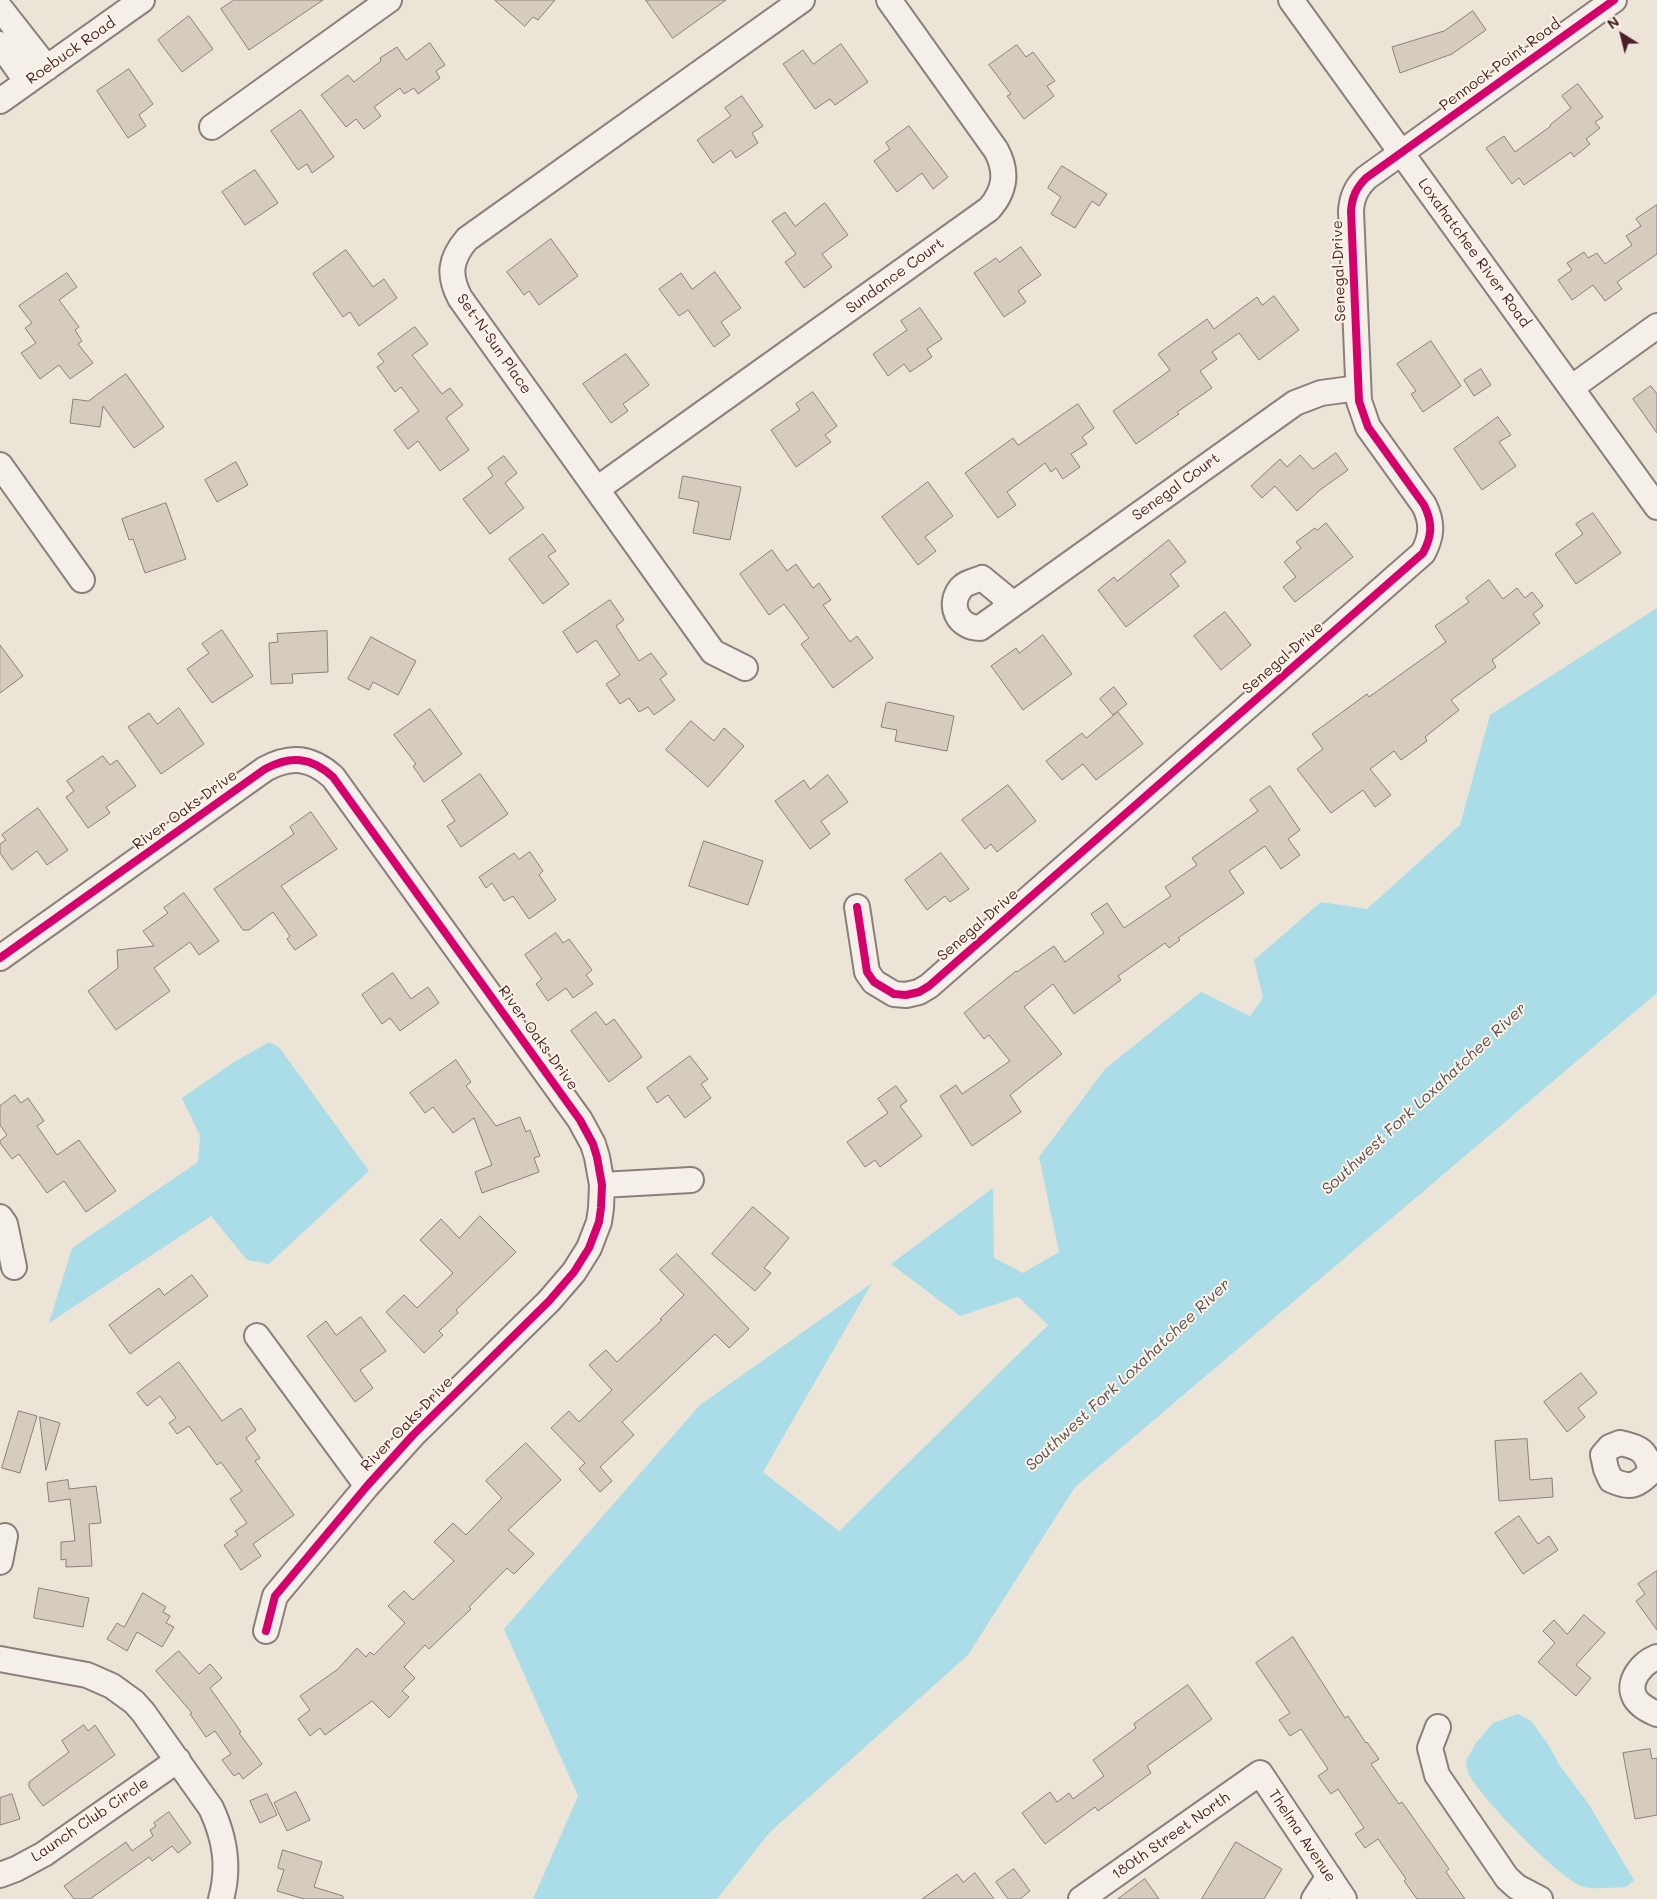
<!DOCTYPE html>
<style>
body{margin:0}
#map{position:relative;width:1657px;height:1899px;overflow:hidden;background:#ece4d6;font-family:Mali,sans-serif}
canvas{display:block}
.north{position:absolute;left:1597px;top:10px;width:50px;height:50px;-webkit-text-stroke:4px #fcf5e5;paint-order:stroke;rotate:324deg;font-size:14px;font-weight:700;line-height:20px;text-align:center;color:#4a1f2b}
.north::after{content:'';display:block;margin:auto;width:18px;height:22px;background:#4a1f2b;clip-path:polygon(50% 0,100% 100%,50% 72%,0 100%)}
</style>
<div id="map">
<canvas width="1657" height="1899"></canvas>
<div class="north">N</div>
</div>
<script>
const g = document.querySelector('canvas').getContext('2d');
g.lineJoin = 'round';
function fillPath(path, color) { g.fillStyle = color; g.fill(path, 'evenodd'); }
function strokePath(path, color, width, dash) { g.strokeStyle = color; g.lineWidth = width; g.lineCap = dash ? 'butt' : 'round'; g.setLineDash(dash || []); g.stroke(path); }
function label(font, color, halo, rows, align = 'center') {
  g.font = font + ' Mali,sans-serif'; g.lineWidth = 4; g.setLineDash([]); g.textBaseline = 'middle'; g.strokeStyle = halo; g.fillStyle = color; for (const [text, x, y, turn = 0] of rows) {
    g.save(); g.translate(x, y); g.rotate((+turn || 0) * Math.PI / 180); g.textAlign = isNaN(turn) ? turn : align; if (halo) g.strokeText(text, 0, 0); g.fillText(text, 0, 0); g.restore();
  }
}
fillPath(new Path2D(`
 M1657,608V993L1075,1487L968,1655L770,1832L717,1899H533L578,1796L504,1629L700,1405L872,1283L763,1472L839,1531L1048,1325L1018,1297L960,1316L891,1264L993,1188L994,1258L1023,1273L1059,1252L1039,1157L1105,1069L1201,992L1250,1016L1263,998L1254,960L1321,902L1367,909L1460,825L1490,715Z
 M269,1042L279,1047L369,1171L269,1264L247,1260L211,1216L49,1323L72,1248L198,1162L200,1136L182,1098L234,1062Z
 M1518,1714L1531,1721L1548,1744L1560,1766L1588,1803L1634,1880L1626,1887C1613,1887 1597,1890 1584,1887C1561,1881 1482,1799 1470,1776C1467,1772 1467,1766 1466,1761L1476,1743L1493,1723Z`), '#abdde8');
const building = new Path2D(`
 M234,0H323L249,50L221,9Z
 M495,0H555L538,20L533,17L525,26Z
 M646,0H726L673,38Z
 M1473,11L1486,30L1452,54L1400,73L1392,47L1444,31Z
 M189,16L213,49L182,72L158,40Z
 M430,43L445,65L436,71L440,78L418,94L414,88L404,94L400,88L374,107L381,116L364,129L356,119L346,127L321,95L348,75L354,82L381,61L380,58L397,47L406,60Z
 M841,44L868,82L835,105L830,99L815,109L783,64L803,50L813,64Z
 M1017,45L1026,57L1033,52L1055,81L1047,86L1054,96L1024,119L1007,96L1011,94L989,65Z
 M129,69L153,104L139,115L146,126L128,138L97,91Z
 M1578,84L1603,117L1595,122L1600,128L1586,139L1590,144L1574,157L1571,152L1524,185L1519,178L1512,184L1486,148L1504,136L1515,152L1551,126L1550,125L1571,108L1562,96Z
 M742,96L763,126L752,133L758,143L736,158L731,150L713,163L697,140L731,116L725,108Z
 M301,110L334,157L312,173L307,164L298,170L271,131Z
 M909,126L948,177L933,189L922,173L897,192L874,161L890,149L886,143Z
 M1062,166L1107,194L1099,206L1092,201L1075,228L1051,214L1061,197L1048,188Z
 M255,170L278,203L245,225L222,192Z
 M825,203L848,235L822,254L832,267L804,288L785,262L796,254L772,221L785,212L795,226Z
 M1657,205V254L1617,282L1622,289L1605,301L1593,285L1572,300L1558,280L1572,270L1567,263L1584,252L1588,258L1597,253L1605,264L1632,245L1626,236L1641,226L1636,219Z
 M551,239L578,276L539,305L529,291L524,295L507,272Z
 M1021,247L1041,275L1018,291L1026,302L1004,317L974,273L996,258L999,262Z
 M346,250L373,287L384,279L397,298L359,326L350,312L343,317L313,274Z
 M715,272L741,308L721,322L730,335L714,347L688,310L679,316L659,289L681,273L692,289Z
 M67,273L77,287L59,300L79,327L75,330L82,341L78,344L93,363L70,379L59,365L40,379L21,353L36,343L25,328L32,323L19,306Z
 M1274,296L1299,330L1259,360L1239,333L1212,352L1217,359L1200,371L1212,388L1177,412L1179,414L1136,444L1113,411L1170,370L1158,354L1207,319L1214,329L1257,297L1262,305Z
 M920,308L942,339L927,349L932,357L910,372L904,364L888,376L873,354L907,330L901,321Z
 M415,327L428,344L412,355L442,394L450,388L463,405L446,418L469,450L440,471L418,441L408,449L394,430L419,411L401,387L395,392L377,367L384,362L378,354Z
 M1431,341L1461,386L1423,412L1411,394L1416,391L1397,364Z
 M626,354L649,385L623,404L628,411L611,423L583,384Z
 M1481,369L1491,385L1474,396L1464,380Z
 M126,374L164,427L134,448L103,406L100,427L70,423L73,399L88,401Z
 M1651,386L1657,394V433L1633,399Z
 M813,392L837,426L825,435L831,442L796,467L771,430L800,410L796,404Z
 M1078,404L1094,428L1082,437L1087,444L1071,454L1080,467L1063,479L1056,468L1051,472L1045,463L1007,492L1016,505L998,518L965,473L1013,438L1018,445Z
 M1498,417L1511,435L1499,442L1516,466L1482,490L1454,449Z
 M1336,453L1348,470L1320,490L1297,511L1275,486L1262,498L1251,486L1280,459L1287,467L1300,455L1313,469Z
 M504,456L517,473L505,483L524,508L490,534L463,499L493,476L488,468Z
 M236,462L248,485L217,502L205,480Z
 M683,476L741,487L730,540L693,533L699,502L679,498Z
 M928,482L953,516L925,537L936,551L918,565L882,517Z
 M166,503L186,559L145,573L133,539L129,540L122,519Z
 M1593,513L1621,553L1576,584L1555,554L1583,534L1576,524Z
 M1326,523L1353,557L1295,602L1283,587L1296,577L1284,562L1301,548L1296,542L1315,528L1317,530Z
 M543,534L556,551L548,556L569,584L543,604L509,559Z
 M1169,540L1186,562L1170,574L1179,586L1126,627L1098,590L1114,577L1117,581Z
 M772,550L787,571L796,564L813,588L819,583L831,600L823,605L850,642L857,636L873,658L833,688L801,644L809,638L784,604L769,615L740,574Z
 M1489,580L1503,599L1517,588L1525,598L1532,592L1543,606L1533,614L1540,623L1492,660L1496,667L1451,700L1459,710L1425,737L1427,741L1401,760L1394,751L1370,769L1391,795L1375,807L1363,790L1331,813L1297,769L1323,749L1312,734L1367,694L1369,697L1446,642L1435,626L1469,602L1466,598Z
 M610,600L624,620L616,626L639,661L651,653L667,674L660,679L675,700L654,715L648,707L639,712L629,698L620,704L606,684L620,675L596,640L577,653L563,632Z
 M1225,612L1251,645L1221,670L1194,636Z
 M222,630L253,676L212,703L187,669L209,653L202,644Z
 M327,631L328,672L292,674L293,683L271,684L269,643L278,642L277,634Z
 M1043,635L1072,674L1023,710L991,666L1016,648L1019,653Z
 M371,637L416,661L398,695L373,682L369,690L348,679Z
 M0,645L23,676L0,693Z
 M1114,687L1127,704L1113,715L1100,699Z
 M888,702L954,716L947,751L895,741L897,730L881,727L886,704Z
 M179,708L204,744L161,774L128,727L149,713L157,724Z
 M430,709L462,754L424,782L413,766L416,764L394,735Z
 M1118,712L1143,744L1096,780L1083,764L1062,780L1046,761L1082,733L1086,738Z
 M691,721L714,741L724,728L744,746L708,787L666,750Z
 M103,756L110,765L117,760L136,786L106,807L110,813L88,828L66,797L74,791L67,781Z
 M480,774L508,814L461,847L447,826L455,821L442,801Z
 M828,775L848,802L821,821L830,834L810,849L775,801L804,780L810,789Z
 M1008,785L1036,821L997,852L991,844L985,849L962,820Z
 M1270,786L1300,830L1288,839L1300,855L1281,869L1265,846L1229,871L1244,893L1178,938L1180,940L1169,948L1165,943L1118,976L1121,980L1074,1014L1053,984L1024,1007L1062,1054L1010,1095L1021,1112L972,1146L940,1096L956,1085L962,1094L1010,1061L989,1035L984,1039L964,1013L1016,971L1017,972L1054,946L1065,962L1104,933L1091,914L1107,903L1124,928L1171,896L1165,887L1197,865L1192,858L1258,811L1250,800Z
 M38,808L68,850L47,865L37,851L12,870L0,853V844L6,840L2,835Z
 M311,812L337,849L281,886L317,935L295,950L287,939L290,936L273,912L249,930H243L214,889L294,834L290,827Z
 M704,841L763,861L748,905L689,886Z
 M530,852L543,871L539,875L556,900L529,919L513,896L504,901L492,883L486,888L479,877L514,853L519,859Z
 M941,853L969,889L950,902L945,896L927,910L905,880Z
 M184,893L219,941L199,955L190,942L154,968L170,991L116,1030L88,991L118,968L117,950L154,946L143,931L168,913L164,908Z
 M556,933L563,943L569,939L592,970L586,975L593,984L573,998L566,988L548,1001L536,984L542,979L525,955Z
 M393,973L411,999L428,987L439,1003L400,1031L390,1018L382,1024L362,995Z
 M596,1012L606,1025L614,1019L642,1057L609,1082L571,1031Z
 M690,1056L708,1079L701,1084L711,1098L685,1118L668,1095L657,1103L647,1088Z
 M456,1060L471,1082L466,1086L496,1126L520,1117L526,1132L530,1130L540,1156L534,1158L539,1172L482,1193L475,1172L492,1165L474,1118L453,1133L433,1107L425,1113L410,1093Z
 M896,1086L907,1101L900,1106L922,1136L880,1167L875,1160L865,1167L847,1142L888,1113L878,1099Z
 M15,1095L21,1103L28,1098L44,1121L37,1126L57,1155L79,1140L116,1191L86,1212L64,1181L47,1193L19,1154L12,1159L0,1143V1141L7,1135L0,1125V1106Z
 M753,1207L789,1238L764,1268L771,1273L755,1291L712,1254Z
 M480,1216L516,1252L456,1310L458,1313L439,1331L443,1335L424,1353L386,1312L404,1295L417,1308L453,1273L420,1240L441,1219L459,1238Z
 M677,1254L749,1329L729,1348L715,1334L622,1422L634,1435L600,1467L612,1481L600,1492L579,1469L585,1463L551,1428L569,1411L579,1422L612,1390L589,1365L606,1350L617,1362L662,1320L660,1319L684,1295L660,1270Z
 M192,1275L208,1296L130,1354L109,1325L159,1288L164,1295Z
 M361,1317L386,1351L360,1370L373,1388L355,1402L307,1336L326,1321L336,1335Z
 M179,1362L222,1421L241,1408L256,1430L246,1438L260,1458L255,1461L294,1515L253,1544L261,1556L241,1570L224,1545L238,1535L235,1531L247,1523L230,1499L242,1491L221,1462L217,1465L189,1426L177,1434L169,1423L176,1418L160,1396L147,1406L137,1393Z
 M1581,1373L1597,1393L1578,1408L1585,1417L1567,1432L1544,1402Z
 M19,1411L37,1416L20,1473L2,1468Z
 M40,1417L60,1423L46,1470Z
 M1527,1439L1530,1480L1552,1478L1553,1497L1499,1501L1495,1441Z
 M526,1443L561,1480L508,1530L534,1554L514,1574L507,1568L469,1607L471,1609L429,1649L425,1645L404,1667L415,1678L402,1691L409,1697L389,1718L372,1701L325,1735L320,1728L310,1736L298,1719L310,1710L300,1696L338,1669L357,1648L366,1657L370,1652L374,1655L405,1623L388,1606L404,1591L413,1600L454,1561L434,1542L453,1523L466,1535L502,1498L486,1481Z
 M68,1480L69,1489L96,1486L101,1523L89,1524L92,1566L66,1567V1559L61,1560V1542L75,1541L70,1499L49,1502L47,1483Z
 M1519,1516L1538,1544L1549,1536L1558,1550L1523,1574L1495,1533Z
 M1657,1571V1630L1636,1601L1645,1594L1638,1584Z
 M39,1588L89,1598L83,1627L34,1618Z
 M143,1593L166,1607L163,1612L170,1616L166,1623L174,1627L162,1647L137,1632L127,1651L107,1639L117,1623L124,1627Z
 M1584,1615L1605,1633L1576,1665L1591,1678L1576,1696L1538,1662L1555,1643L1543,1631L1554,1620L1567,1634Z
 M1293,1637L1345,1718L1348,1716L1366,1743L1367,1742L1379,1759L1371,1764L1399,1804L1402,1802L1449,1869L1446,1872L1465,1899H1417L1404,1881L1406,1879L1378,1839L1365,1848L1355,1834L1364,1828L1338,1789L1331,1794L1318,1776L1328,1769L1301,1729L1290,1736L1279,1720L1290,1713L1256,1663Z
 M179,1651L199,1674L210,1664L222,1678L210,1688L241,1732L239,1733L262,1764L243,1779L239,1773L234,1776L222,1760L231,1754L215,1731L206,1737L190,1714L192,1713L156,1671Z
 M1188,1685L1212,1719L1147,1766L1151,1773L1098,1811L1095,1807L1045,1844L1022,1813L1050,1792L1057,1802L1069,1793L1073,1799L1104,1776L1093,1760L1136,1728L1134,1724Z
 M84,1725L88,1731L95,1725L115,1755L43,1806L29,1787V1782L69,1752L62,1741Z
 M1650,1749L1652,1759L1657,1758V1815L1635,1819L1623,1753Z
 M296,1792L310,1820L287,1831L274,1803Z
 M12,1794L20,1819L0,1825V1798Z
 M267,1794L277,1815L260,1823L250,1801Z
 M169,1812L191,1843L178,1853L172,1846L152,1861L149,1857L90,1899H74L64,1886L126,1842L132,1851L153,1836L150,1830L156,1826L154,1823Z
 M1236,1842L1282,1869L1264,1899H1202Z
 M283,1850L322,1862L314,1887L343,1896V1899H304L277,1891L284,1870L278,1868Z
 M1014,1869L1030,1891L1020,1899H1008L996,1882Z
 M975,1873L994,1899H922L957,1874L963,1882Z
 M1145,1879L1159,1899H1118Z`);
fillPath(building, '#d6ccbe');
strokePath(building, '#8b7f7b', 1);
const minor = new Path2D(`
 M1291,0L1657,507
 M0,8L47,68
 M0,44L27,82
 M0,101L142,0
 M212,127L389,0
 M1571,388L1657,326
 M0,465L82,580
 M597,489L989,209C1005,191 1008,172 996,150L889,0
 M1005,610V597L982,578C975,581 966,582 961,588C947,605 958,628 980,628L1295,403L1321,393L1358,388
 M745,668L713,652L460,298C448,275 450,259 467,239L802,0
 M857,907L867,972L874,982L894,994L906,995L919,992L929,986L1423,553C1432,536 1433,523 1424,505L1368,427L1359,401L1351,211C1352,197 1356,188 1366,178L1614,0
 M0,958L265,769C291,755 311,757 333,777L580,1120L593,1144L597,1157L602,1185L601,1208L599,1222L589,1248L574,1272L549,1301L413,1435L367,1486L275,1596L266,1631
 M602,1185L691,1180
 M0,1217L5,1224L14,1267
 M257,1336L367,1486
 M1620,1443C1640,1447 1647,1451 1651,1472C1636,1486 1631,1489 1611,1480L1606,1469L1603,1455L1610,1447Z
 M0,1562L5,1536
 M1657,1657C1642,1663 1626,1681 1635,1698C1640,1706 1648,1710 1657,1714
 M0,1659L87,1675L112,1686L134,1702L143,1712L211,1808C225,1838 230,1867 221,1899
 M1438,1727L1430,1748L1437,1775L1507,1878L1517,1887L1540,1899
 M0,1875L16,1869L44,1854L178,1760
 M1081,1899L1260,1773L1344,1899
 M1314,1899L1329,1876`);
strokePath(minor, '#8b7f7b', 28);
strokePath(minor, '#f4f0e9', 24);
strokePath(new Path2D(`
 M857,907L867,972L874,982L894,994L906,995L919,992L929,986L1423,553C1432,536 1433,523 1424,505L1368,427L1359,401L1351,211C1352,197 1356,188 1366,178L1614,0
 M0,958L265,769C291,755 311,757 333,777L580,1120L593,1144L597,1157L602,1185L601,1208L599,1222L589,1248L574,1272L549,1301L413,1435L367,1486L275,1596L266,1631`), '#d6006c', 8);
label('15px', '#4a1f2b', '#fcf5e5', [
 ["Roebuck Road",71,51,-35],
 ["Pennock Point Road",1500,65,-36],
 ["Loxahatchee River Road",1474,253,54],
 ["Senegal Drive",1339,271,-92],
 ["Sundance Court",895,276,-36],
 ["Set-N-Sun Place",494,344,55],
 ["Senegal Court",1176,487,-36],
 ["Senegal Drive",1283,658,-41],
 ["River Oaks Drive",185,810,-36],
 ["Senegal Drive",978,925,-41],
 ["River Oaks Drive",538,1038,54],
 ["River Oaks Drive",407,1424,-46],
 ["Launch Club Circle",90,1820,-34],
 ["180th Street North",1171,1836,-35],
 ["Thelma Avenue",1302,1836,56]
]);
label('italic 16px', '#5b4e5c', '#fcf5e5', [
 ["Southwest Fork Loxahatchee River",1424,1099,-43],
 ["Southwest Fork Loxahatchee River",1128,1375,-43]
]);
</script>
